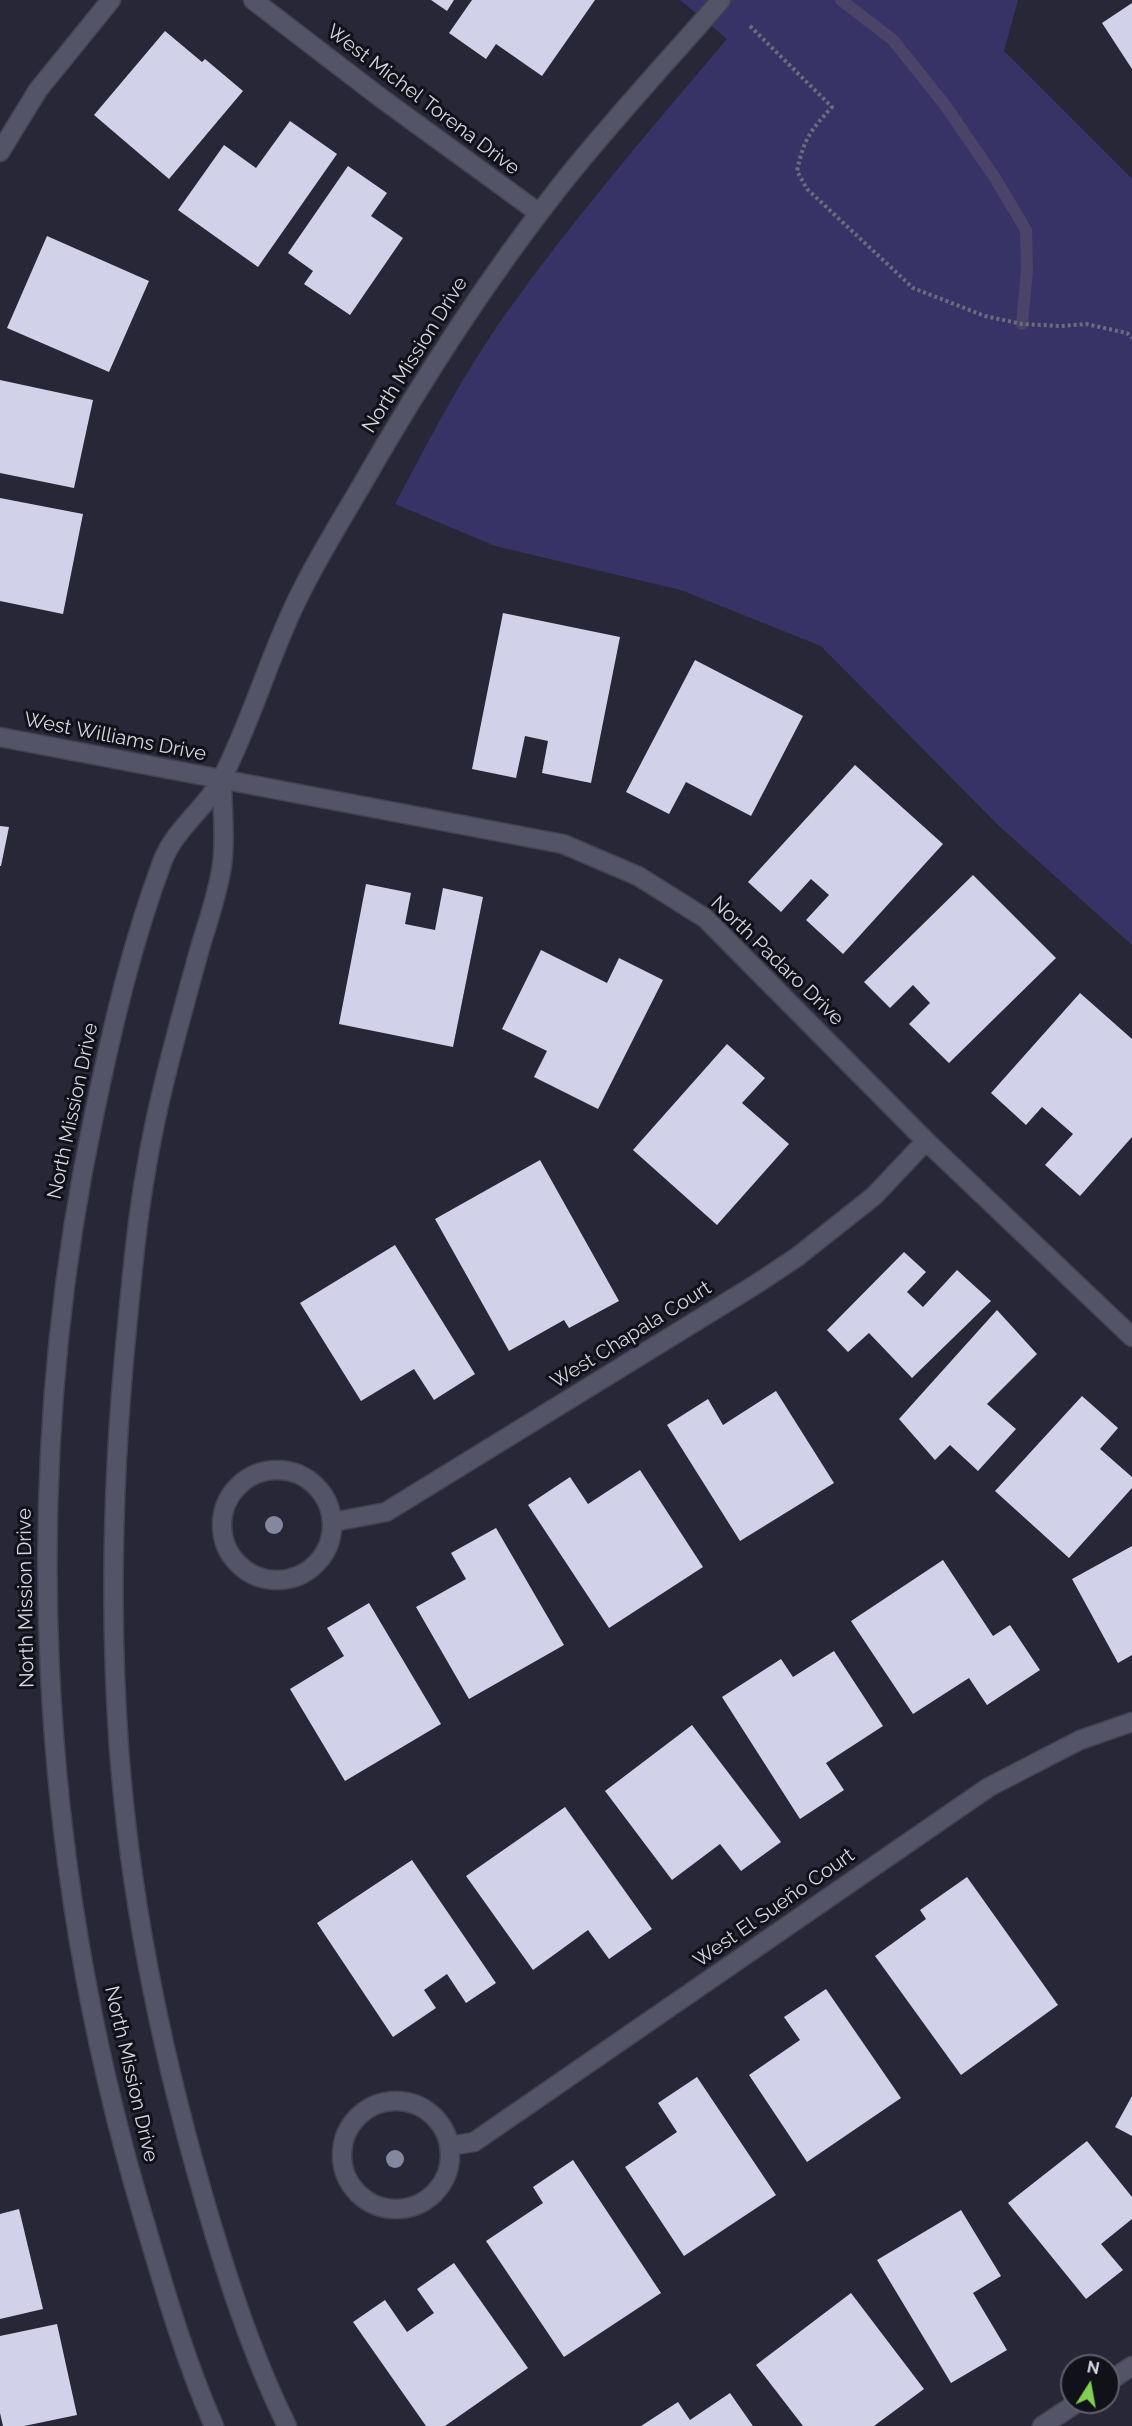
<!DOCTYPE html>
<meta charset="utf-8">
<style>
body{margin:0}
#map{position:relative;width:1132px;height:2426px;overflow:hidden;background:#272738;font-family:Raleway,sans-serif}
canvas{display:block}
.north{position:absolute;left:1060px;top:2354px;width:60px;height:60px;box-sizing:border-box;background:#111119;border:2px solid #5f5f69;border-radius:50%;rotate:11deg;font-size:16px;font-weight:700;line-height:24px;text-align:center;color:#d5d5e1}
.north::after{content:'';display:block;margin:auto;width:21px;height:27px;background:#82d04f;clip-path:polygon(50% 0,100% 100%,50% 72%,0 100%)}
</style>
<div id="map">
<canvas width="1132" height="2426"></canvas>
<div class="north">N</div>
</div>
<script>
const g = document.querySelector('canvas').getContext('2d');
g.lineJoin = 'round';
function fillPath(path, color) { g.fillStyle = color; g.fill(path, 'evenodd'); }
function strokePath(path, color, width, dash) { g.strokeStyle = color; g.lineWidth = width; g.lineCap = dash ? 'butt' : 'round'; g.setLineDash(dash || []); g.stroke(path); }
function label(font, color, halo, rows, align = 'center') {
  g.font = font + ' Raleway,sans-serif'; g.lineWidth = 6; g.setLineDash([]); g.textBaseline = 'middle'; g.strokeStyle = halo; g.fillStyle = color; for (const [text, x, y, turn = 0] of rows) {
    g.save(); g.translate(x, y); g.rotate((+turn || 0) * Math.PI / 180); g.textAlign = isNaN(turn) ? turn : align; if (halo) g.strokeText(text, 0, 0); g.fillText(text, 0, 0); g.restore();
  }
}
fillPath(new Path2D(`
 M680,0H1018L1004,51L1132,179V945L999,826L821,646L681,590L495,546L395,504C429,440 463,374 505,315C573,219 651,129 727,39Z`), '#383366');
strokePath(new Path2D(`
 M841,0L893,40L945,105L995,178L1026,230L1027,270L1022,324`), '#4c4369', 12);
fillPath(new Path2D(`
 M431,0H454L447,11Z
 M472,0H595L542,76L496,44L486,59L449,33Z
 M1132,3V69L1102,23Z
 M165,31L202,62L205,59L243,91L169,179L94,115Z
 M290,121L337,154L258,267L178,210L224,145L256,168Z
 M348,166L387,193L371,216L403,238L350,315L304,284L313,271L288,253Z
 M47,236L149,281L109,372L7,328Z
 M0,380L93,400L74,488L0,473Z
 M0,498L83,514L63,614L0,601Z
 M503,613L620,637L591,783L542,773L548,741L525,736L516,778L472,769Z
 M695,660L803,716L751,816L686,782L669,814L626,792Z
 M855,765L943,844L843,954L806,920L829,895L811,879L781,912L748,882Z
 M0,826L9,827L1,866H0Z
 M973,875L1056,958L949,1063L909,1024L930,1003L913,985L890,1008L864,982Z
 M366,884L411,893L405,924L435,930L443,888L483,897L453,1047L339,1024Z
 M541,950L607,983L619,958L663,980L598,1109L534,1077L547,1051L502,1029Z
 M1080,993L1132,1039V1137L1080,1196L1045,1165L1073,1134L1042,1107L1026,1125L991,1093Z
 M727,1044L765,1078L742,1103L789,1144L717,1225L633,1150Z
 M540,1160L619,1301L569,1328L564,1320L509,1351L435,1219Z
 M395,1245L475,1374L434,1400L414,1369L361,1401L300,1303Z
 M904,1252L926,1272L907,1292L923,1307L957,1270L991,1301L912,1378L869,1333L848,1352L827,1330Z
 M997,1310L1037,1354L987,1404L1016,1429L978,1471L950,1445L935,1460L899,1419Z
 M776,1391L834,1483L740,1541L667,1425L708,1399L723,1425Z
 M1082,1396L1118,1428L1100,1449L1132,1477V1488L1069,1558L995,1491Z
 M640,1470L703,1567L609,1628L528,1505L570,1477L588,1504Z
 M496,1528L564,1645L469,1699L416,1607L466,1579L451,1553Z
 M1132,1546V1655L1118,1663L1072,1579Z
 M943,1560L993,1636L1010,1625L1040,1670L987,1705L969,1678L913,1714L851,1621Z
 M369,1603L441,1724L345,1781L290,1689L344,1656L327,1628Z
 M834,1651L883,1726L826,1763L844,1790L800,1819L722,1697L781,1659L793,1677Z
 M692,1725L781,1842L741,1871L720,1844L672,1880L605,1791Z
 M565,1807L652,1929L609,1959L588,1930L533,1970L466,1876Z
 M412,1860L496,1983L466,2003L447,1974L424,1990L436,2008L393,2037L317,1923Z
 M967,1877L1058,2005L961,2075L875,1956L926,1919L920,1910Z
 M826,1989L901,2098L807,2162L749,2075L800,2040L784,2017Z
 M697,2077L776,2195L684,2256L625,2167L677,2132L658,2103Z
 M1132,2096V2136L1115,2127Z
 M1087,2141L1132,2197V2219L1101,2244L1123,2270L1086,2299L1008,2203Z
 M573,2160L661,2293L564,2357L486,2241L543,2203L533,2187Z
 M19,2209L43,2309L0,2319V2214Z
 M961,2210L1001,2276L973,2293L1007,2350L951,2383L877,2260Z
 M454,2263L528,2368L445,2426H426L353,2322L385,2300L407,2332L434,2313L417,2289Z
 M851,2293L924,2389L874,2426H803L756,2365Z
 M57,2324L77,2415L24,2426H3L0,2413V2336Z
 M730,2393L753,2426H641L678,2402L690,2420Z`), '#d1d1e9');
const minor = new Path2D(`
 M253,0L381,98L539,213
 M0,152L38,90L111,0
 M0,737L563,844L638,876L705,918L926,1141L1132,1337
 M222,781C222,808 226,838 222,865C218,895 206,926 198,955C178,1028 157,1101 145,1176C136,1226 132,1277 127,1327C113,1467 109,1608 119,1749C130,1897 160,2045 201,2188C224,2268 250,2351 287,2426
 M222 1525a55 55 0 1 1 110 0a55 55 0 1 1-110 0Z
 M333,1522L386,1512L758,1283L797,1257L874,1196L926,1141
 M342 2155a54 54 0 1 1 108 0a54 54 0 1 1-108 0Z
 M450,2146L474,2142L989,1787L1080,1740L1132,1722
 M1108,2382L1132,2366
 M214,2426C184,2358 163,2284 142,2213C37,1858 17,1478 94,1115C112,1029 132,942 163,860C176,827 209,806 224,774C254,715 271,650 301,592C319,556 340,522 360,488C419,385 483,284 557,190C608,125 666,63 721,0
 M1042,2426L1078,2402`);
strokePath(minor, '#434251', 21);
strokePath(new Path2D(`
 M750,26L832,107C810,131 804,139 797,171L807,189L913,288L985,316L1022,324L1061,326L1086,324L1127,333L1132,338`), '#6c6c7b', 4, [3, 3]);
strokePath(minor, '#545468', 18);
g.fillStyle = '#8586a0';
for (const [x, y] of [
 [274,1525],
 [395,2159]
]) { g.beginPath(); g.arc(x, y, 9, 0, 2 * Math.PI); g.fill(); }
label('20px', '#d5d5e1', '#111119', [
 ["West Michel Torena Drive",423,100,37],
 ["North Mission Drive",415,355,-58],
 ["West Williams Drive",115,737,11],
 ["North Padaro Drive",777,961,44],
 ["North Mission Drive",73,1111,-78],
 ["West Chapala Court",631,1335,-32],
 ["North Mission Drive",26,1598,-91],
 ["West El Sueño Court",774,1908,-35],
 ["North Mission Drive",131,2074,77]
]);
</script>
